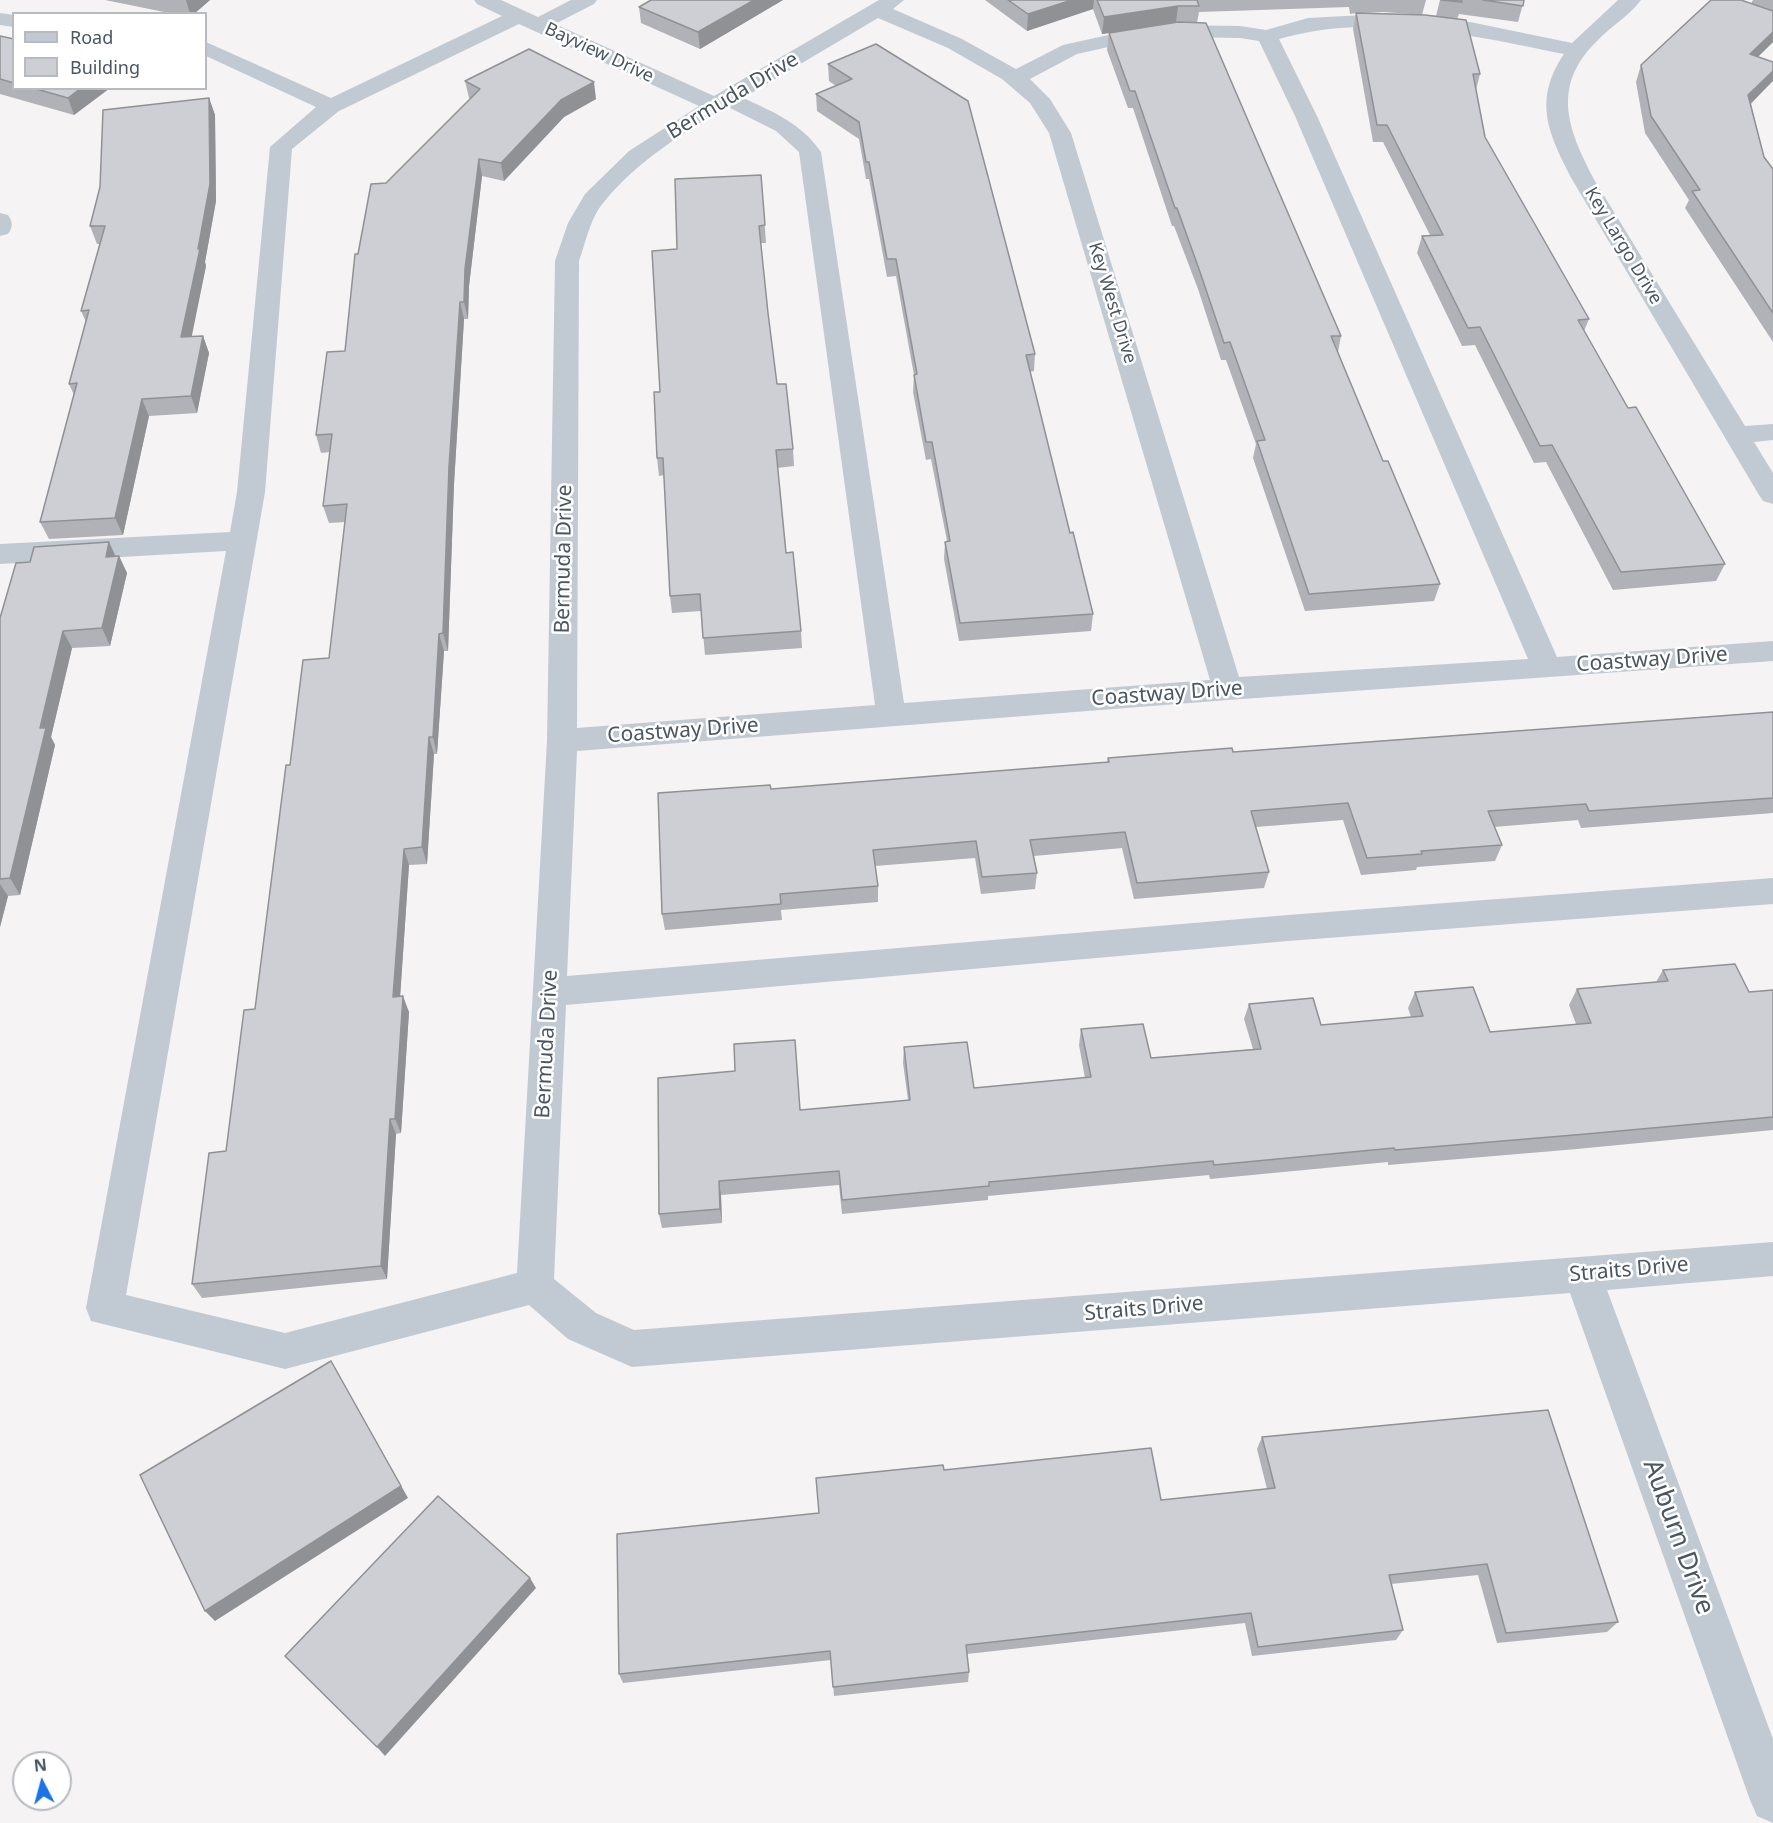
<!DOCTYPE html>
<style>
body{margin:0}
#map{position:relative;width:1773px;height:1823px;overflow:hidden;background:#f5f3f3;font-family:"Noto Sans",sans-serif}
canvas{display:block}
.legend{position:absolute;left:12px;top:12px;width:195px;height:78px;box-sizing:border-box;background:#fff;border:2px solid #b7bbc0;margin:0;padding:8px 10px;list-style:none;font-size:18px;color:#4a5661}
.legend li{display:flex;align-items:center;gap:12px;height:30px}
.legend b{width:30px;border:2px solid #b7bbc0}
.north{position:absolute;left:12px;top:1751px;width:60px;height:60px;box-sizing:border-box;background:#fff;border:2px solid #b7bbc0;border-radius:50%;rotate:354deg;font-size:16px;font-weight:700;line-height:24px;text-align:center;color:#4a5661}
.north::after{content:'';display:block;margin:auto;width:21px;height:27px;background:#1a73e8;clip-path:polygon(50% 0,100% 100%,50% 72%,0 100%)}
</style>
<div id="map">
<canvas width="1773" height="1823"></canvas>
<ul class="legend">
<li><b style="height:8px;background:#c1cad2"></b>Road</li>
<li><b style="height:16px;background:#cdcfd5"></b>Building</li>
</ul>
<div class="north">N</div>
</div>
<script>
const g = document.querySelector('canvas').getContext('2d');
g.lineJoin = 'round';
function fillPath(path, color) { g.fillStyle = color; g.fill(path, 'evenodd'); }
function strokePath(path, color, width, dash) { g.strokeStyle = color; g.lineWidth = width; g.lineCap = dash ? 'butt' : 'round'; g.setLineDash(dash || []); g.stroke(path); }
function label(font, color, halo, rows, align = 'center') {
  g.font = font + ' "Noto Sans",sans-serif'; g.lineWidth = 5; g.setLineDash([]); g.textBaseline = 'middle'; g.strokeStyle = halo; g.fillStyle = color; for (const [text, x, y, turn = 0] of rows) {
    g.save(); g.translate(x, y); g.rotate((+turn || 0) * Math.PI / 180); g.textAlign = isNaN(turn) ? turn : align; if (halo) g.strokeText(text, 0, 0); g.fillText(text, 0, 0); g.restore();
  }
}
fillPath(new Path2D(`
 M474,0H501L538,17L571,0H597L594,4L555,24L714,96L879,0H904L893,9L962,39L1016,69L1063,45L1122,32L1176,25L1240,26L1266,30L1308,18L1383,14L1470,22L1572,43L1618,0H1641C1631,14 1613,25 1600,38C1550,85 1567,128 1595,181L1745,426L1773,424V440L1754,442L1773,473V504L1763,501L1759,495L1573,181C1549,135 1532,101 1564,54C1471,35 1372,12 1279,39L1317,116L1557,657L1773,641V661L1228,700L577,751L567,976L1288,915L1773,878V904L1288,941L566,1005L554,1279L596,1313L634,1330L1773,1242V1276L1607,1290L1773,1739V1823L1757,1816L1750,1800L1570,1293L632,1367L568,1339L529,1305L285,1369L91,1321L86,1308L226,551L0,564V544L230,532L237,492L270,147L316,107L206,56V42L331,98L502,16L477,4ZM878,18L948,48L1002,79L1030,103L1049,133L1210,680L904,703L821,152C802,124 774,112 743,98ZM519,24L699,106L629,151L585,194L568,223L555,261L547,741L517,1273L285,1333L126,1295L265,492L292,149L339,111ZM1176,37L1240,38L1259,41L1295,116L1528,659L1239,677L1071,133L1050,99L1030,79L1077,54L1122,44ZM728,107L776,131L799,152L875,705L577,728L579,261C586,242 590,218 604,202C636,162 684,132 728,107Z
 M0,13L14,15V27L0,25Z
 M0,213L8,215C13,222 13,227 8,234L0,236Z`), '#c1cad2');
fillPath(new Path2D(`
 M105,0H210L194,14H174Z
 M650,0H783L700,49L641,23L639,7Z
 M985,0H1426L1422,15L1436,16L1440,0H1524L1518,22L1459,14L1457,19L1480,74L1476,90L1485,137L1589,319L1584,331L1628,408L1725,564L1716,581L1613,590L1546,462L1534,463L1475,345L1462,346L1417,253L1422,236L1430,235L1383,142H1373L1353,29L1356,13L1350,14L1349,7L1199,12L1197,23L1341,336L1338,352L1383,461L1440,584L1434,601L1305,611L1253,458L1256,444L1226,360H1221L1198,289L1174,226H1172L1133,108H1128L1107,50L1109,33L1102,34L1093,9L1027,31ZM1383,12L1411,14L1361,13Z
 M1753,0H1773V42L1758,57L1773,62V80L1751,104L1764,157L1773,169V342L1685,208L1689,200L1645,133L1636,82L1641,65L1751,4Z
 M0,36L14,39V88H110L74,115L0,94Z
 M876,44L1035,354L1034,371L1030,372L1070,533L1093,614L1091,631L959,641L944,559L945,542L947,541L931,459L926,460L913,392L914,375L896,276L887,277L869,179H866L859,139L817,111L816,94L836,86L829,81L828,64Z
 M465,81L596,99L564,117L504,181L482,176L469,286L468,319H464L454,484L448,651H444L437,754H434L427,864L409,865L400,997L409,1012L401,1133L396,1134L387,1279L202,1298L192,1284L226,1151L255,1009L290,765L329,658L345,522L329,523L323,506L330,452L321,453L316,435L345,351L358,254L386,183L470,99L469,98Z
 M209,98L215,115L216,201L205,262L206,266L191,336H203L209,353L197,413L149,416L123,535L49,539L40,522L74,395L69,384L86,322L81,311L100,244H97L90,226Z
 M761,175L766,243H760L768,313L777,384L793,449L794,466L777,468L786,553L801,631L802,648L705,655L701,611L672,613L670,596L664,475L659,476L657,458L660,392L677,249Z
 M109,542L116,556H119L127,573L110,646L72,648L51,737L55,745L20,895L8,896L0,927V618L30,562Z
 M1773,712V813L1581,828L1578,820L1494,827L1502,845L1495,861L1417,867L1416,870L1361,875L1343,820L1256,827L1269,872L1264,888L1134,899L1122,848L1034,856L1037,873L1035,889L981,894L975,858L875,866L878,886V902L781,910L782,920L665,930L662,914L771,789L1107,762L1108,758L1233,752Z
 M1663,970L1749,992L1773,990V1130L1577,1149L1388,1165V1162L1210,1179L1209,1175L988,1196V1200L842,1214L839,1185L721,1195L722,1223L662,1228L659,1214L800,1110L908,1100L903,1063L904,1047L974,1088L1085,1078L1079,1045L1081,1029L1151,1058L1253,1049L1244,1019L1249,1004L1321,1025L1411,1017L1408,1008L1415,992L1490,1032L1576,1024L1569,1005L1577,989L1656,982Z
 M1262,1437L1618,1622L1607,1632L1497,1643L1478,1575L1391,1584L1403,1630L1396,1640L1252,1656L1245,1623L967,1654L969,1672L968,1682L834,1696L831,1660L623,1683L619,1674L819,1513L944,1470L1161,1500L1267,1489L1257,1449Z`), '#b0b2b7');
fillPath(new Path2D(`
 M186,0H210L194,14H190Z
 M754,0H783L700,49L698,32Z
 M1072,0H1094L1093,9L1027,31L1028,14Z
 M1178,6L1176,23L1102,34L1104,17Z
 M1773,32V42L1743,71L1750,54Z
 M1773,71V81L1742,112L1748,95Z
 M594,82L596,99L564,117L504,181L501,163L561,100Z
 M81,88H110L74,115L68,98Z
 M209,98L215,115L216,201L205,262L206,266L188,355L181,337L198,249Z
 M479,159L482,176L469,286L468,319L464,302L465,269Z
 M460,302L464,319L454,484L448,651L443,633L449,467Z
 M203,336L209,353L197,413L191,396Z
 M142,399L149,416L123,535L115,518Z
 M109,542L117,560L106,557Z
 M119,556L127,573L110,646L102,628Z
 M63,631L72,648L51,737L55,745L20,895L10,878L40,728Z
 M439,634L444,651L437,754L433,737Z
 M429,737L434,754L427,864L422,847Z
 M404,849L409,865L399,1013L393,997Z
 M0,884L8,896L0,927Z
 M403,996L409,1012L401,1133L395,1119Z
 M390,1119L396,1134L387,1279L381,1266Z
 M719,1181L721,1195L722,1223L720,1209Z
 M331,1361L408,1498L215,1621L205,1611Z
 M530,1578L536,1588L385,1756L377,1747Z`), '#909195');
const building = new Path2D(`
 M651,0H754L698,32L639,7Z
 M1008,0H1072L1028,14Z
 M1097,0H1197L1199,6H1178L1104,17Z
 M1441,0H1461L1462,2Z
 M1483,0H1524L1523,6Z
 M1711,0H1741L1773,11V32L1750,54L1773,62V71L1748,95L1764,157L1773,169V313L1692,191L1700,190L1651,116L1641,65Z
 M1356,13L1425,15L1466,20L1480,74H1473L1485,137L1589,319L1578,320L1628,408L1636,407L1725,564L1621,572L1552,445L1540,446L1480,327L1468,328L1422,236L1443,235L1387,125H1377Z
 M1178,22L1206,23L1341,336H1331L1383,461H1388L1440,584L1309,594L1257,441L1265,440L1230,342L1224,343L1200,272L1177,208H1175L1135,91H1130L1109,33Z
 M0,36L14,39V83L0,79Z
 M876,44L968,101L1035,354L1026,355L1070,533L1073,532L1093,614L960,623L945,542L950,541L932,442H926L914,375L917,374L896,259H887L869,162H866L859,122L816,94L852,79L828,64Z
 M529,49L594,82L561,100L501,163L479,159L465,269L464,302H460L449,467L443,633L439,634L433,737H429L422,847L404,849L393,997L403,996L395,1119H390L381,1266L192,1284L209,1153L226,1151L244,1010L255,1009L286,765H290L303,660L329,658L347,504L323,506L332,434L316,435L327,352L345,351L355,254H358L371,184L386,183L480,89L465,81Z
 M33,88H81L68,98Z
 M209,98L210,184L198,249H200L181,337L203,336L191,396L142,399L115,518L40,522L77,383L69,384L89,310L81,311L105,226H90L100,187L103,110Z
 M761,175L765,225L759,226L768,313L777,384H786L793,449L776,450L786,553L793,552L801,631L703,638L700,594L670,596L663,458H657L654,392H660L652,251L677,249L675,179Z
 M109,542L106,557L119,556L102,628L63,631L40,728H46L10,878L0,879V618L16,563L30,562L34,547Z
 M1773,712V798L1589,811L1586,804L1488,811L1502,845L1421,851L1422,854L1367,858L1348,803L1251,811L1269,872L1137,883L1125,832L1030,840L1037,873L982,877L976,841L873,850L878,886L780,894L781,904L662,914L658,793L770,785L771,789L1109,762L1108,758L1232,748L1233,752Z
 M1735,964L1749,992L1773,990V1117L1586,1134L1395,1150L1394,1148L1214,1165L1213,1161L989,1182V1186L842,1200L839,1171L719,1181L720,1209L659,1214L658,1078L735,1071L734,1044L795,1040L800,1110L910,1100L904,1047L967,1042L974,1088L1091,1077L1081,1029L1143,1024L1151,1058L1261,1049L1249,1004L1313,998L1321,1025L1423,1016L1415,992L1473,987L1490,1032L1591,1023L1577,989L1668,981L1663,970Z
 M331,1361L401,1486L205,1611L140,1475Z
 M1548,1410L1618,1622L1506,1633L1487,1564L1389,1575L1403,1630L1258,1647L1251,1613L966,1645L969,1672L833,1687L830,1651L619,1674L617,1534L819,1513L816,1478L943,1465L944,1470L1151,1448L1161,1500L1275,1488L1262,1437Z
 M438,1496L530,1578L377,1747L285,1656Z`);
fillPath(building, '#cdcfd5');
strokePath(building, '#909195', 1.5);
label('18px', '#4a5661', '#fff', [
 ["Bayview Drive",599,53,25],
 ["Key Largo Drive",1623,246,59],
 ["Key West Drive",1112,303,73]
]);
label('21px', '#4a5661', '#fff', [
 ["Bermuda Drive",733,96,-31],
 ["Bermuda Drive",564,559,-89],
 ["Coastway Drive",1652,660,-4],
 ["Coastway Drive",1167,694,-4],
 ["Coastway Drive",683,731,-4],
 ["Bermuda Drive",547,1044,-87],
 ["Straits Drive",1629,1270,-5],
 ["Straits Drive",1144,1309,-5]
]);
label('26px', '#4a5661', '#fff', [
 ["Auburn Drive",1678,1537,70]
]);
</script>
